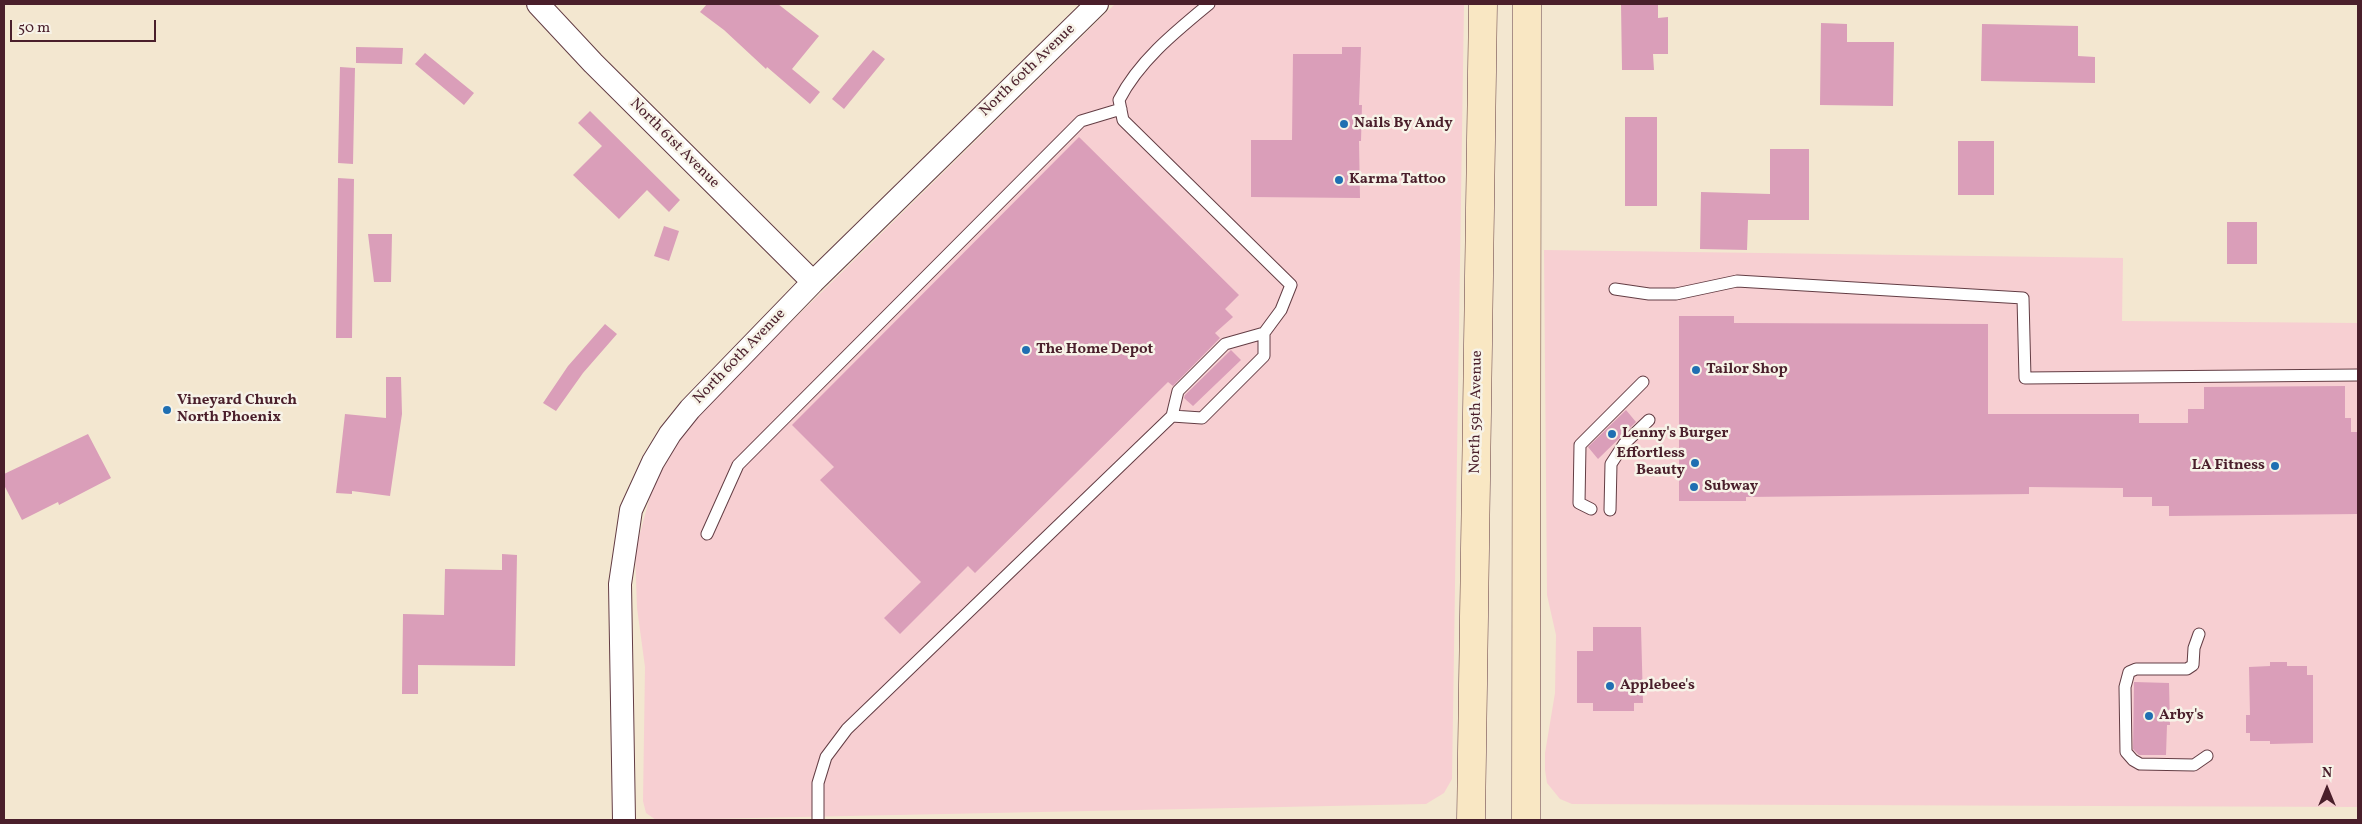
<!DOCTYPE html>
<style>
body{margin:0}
#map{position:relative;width:2362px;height:824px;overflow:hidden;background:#f3e7d0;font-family:Vollkorn,serif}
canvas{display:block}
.frame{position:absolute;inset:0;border:5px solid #4a1f2b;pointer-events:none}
.north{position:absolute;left:2302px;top:764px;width:50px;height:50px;-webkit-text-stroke:4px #f7f3e8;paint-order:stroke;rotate:0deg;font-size:14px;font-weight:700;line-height:20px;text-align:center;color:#4a1f2b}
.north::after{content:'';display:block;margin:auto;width:18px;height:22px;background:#4a1f2b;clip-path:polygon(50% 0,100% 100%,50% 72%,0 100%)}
.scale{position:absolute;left:10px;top:20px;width:146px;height:22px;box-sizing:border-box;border:2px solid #4a1f2b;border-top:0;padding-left:6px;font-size:15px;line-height:18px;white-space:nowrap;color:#4a1f2b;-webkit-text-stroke:4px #f7f3e8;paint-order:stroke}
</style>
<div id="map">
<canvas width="2362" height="824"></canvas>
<div class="frame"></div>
<div class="north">N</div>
<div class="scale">50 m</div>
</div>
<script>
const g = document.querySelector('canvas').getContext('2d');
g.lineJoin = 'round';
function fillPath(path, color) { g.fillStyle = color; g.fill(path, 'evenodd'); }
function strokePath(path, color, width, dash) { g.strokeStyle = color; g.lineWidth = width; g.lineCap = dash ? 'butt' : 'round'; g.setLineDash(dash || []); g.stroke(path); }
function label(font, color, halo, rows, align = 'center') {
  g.font = font + ' Vollkorn,serif'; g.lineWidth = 5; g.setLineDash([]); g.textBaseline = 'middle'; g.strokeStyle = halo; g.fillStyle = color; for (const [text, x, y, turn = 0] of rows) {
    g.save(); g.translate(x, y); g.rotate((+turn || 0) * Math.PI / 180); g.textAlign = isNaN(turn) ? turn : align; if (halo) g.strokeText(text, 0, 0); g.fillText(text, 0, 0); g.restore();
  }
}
fillPath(new Path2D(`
 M1115,4H1464L1452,779L1444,793L1426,804L656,820L646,813L643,801L645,667L637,608L635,551L653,486L687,427L724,388Z
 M1544,250L2123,258L2122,321L2358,323V807L1572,804L1560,799L1547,783L1545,770V753L1555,693L1556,635L1547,595Z`), '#f7cfd2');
fillPath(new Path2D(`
 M707,4H778L819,36L792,69L820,92L810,104L767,67L766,69L724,30L700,12Z
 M1621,4H1658V18L1668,17V54H1653L1654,70H1622Z
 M1821,23L1847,24V42H1894L1893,106L1820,105Z
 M1982,24L2078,26V56L2095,57V83L1981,81Z
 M356,47L403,48L402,64L356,63Z
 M1342,47H1361L1359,105H1362L1361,141H1359L1360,198L1251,197V140H1292L1293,54H1342Z
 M873,50L885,59L844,109L832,99Z
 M425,53L474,93L464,105L415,64Z
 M340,67L355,68L353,164L338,163Z
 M590,111L680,200L669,212L647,190L619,219L573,175L602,146L578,123Z
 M1625,117H1657V206H1625Z
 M1079,137L1239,295L1225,309L1233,317L1215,333L1220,338L1173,386L1168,382L975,573L968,566L900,634L884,618L921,582L820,480L834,467L792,425Z
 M1958,141H1994V195H1958Z
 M1770,149H1809V220H1748L1747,250L1700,249L1701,192L1770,194Z
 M338,178L354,179L352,338H336Z
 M2227,222H2257V264H2227Z
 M664,226L679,231L669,261L654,256Z
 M368,234H392L391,282H374Z
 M1679,316H1734V323L1988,324V414H2139V423H2188V409H2204V387L2345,386V418H2351V432H2358V514L2169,516V506H2152V497H2123V488L2029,487V494L1746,497V501H1679Z
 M605,324L617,334L583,373L556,411L543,403L568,366Z
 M1231,350L1241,360L1193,406L1184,398L1185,395Z
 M386,377H401L402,414L390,496L352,491V494L336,493L345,414L386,418Z
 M1626,410L1636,422L1598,459L1588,447Z
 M88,434L111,478L59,505L58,502L22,520L4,485V474Z
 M502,554L517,555L515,666L418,665V694H402L403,614L444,615L445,569L502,570Z
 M1593,627H1641L1643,703H1634V711H1593V703H1577V651H1593Z
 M2270,662H2287V666H2307V675H2313V743L2270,744V741H2250V733H2246V715H2250L2249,667L2270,666Z
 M2134,682L2169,683L2170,725H2167L2166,755H2139L2133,749Z`), '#da9eb9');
const service = new Path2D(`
 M1615,289L1649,294H1676L1737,281L2023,298L2025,378L2358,375
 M1172,416L1178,391L1225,344L1264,333
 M1591,509L1579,503L1580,445L1643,382
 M1610,510L1611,464L1624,444L1649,420
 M707,534L738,465L1081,121L1121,109
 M2199,634L2194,648L2193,665L2187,669H2136L2129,672L2125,687L2126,752L2133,760L2140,764L2194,765L2207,756
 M818,820V783L826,757L847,729L1172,416L1202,418L1264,356V333L1281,310L1291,285L1123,120L1119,100C1139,61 1175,32 1209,4`);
const minor = new Path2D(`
 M538,4L593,63L813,282
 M624,820L620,584L631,510L653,462L670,434L690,409L813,282L1097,4`);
const secondary = new Path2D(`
 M1471,820L1483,4
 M1526,820L1527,4`);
strokePath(service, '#633d44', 13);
strokePath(minor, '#633d44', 24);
strokePath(secondary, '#633d44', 29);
strokePath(service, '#fff', 11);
strokePath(minor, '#fff', 22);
strokePath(secondary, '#f9e7c3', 28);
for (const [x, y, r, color] of [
 [1344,124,5,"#1f6fb2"],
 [1339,180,5,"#1f6fb2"],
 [1026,350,5,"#1f6fb2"],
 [1696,370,5,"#1f6fb2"],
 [167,410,5,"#1f6fb2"],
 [1612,434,5,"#1f6fb2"],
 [1695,463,5,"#1f6fb2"],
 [2275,466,5,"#1f6fb2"],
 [1694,487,5,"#1f6fb2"],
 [1610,686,5,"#1f6fb2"],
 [2149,716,5,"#1f6fb2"]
]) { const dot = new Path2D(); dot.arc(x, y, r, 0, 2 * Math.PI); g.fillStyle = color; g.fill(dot); strokePath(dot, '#f7f3e8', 2); }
label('15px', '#4a1f2b', '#f7f3e8', [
 ["North 60th Avenue",1028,71,-44],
 ["North 61st Avenue",674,144,45],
 ["North 60th Avenue",740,357,-46],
 ["North 59th Avenue",1477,412,-89]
]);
label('bold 15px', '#4a1f2b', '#f7f3e8', [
 ["Nails By Andy",1354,124],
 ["Karma Tattoo",1349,180],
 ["The Home Depot",1036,350],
 ["Tailor Shop",1706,370],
 ["Vineyard Church",177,401],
 ["North Phoenix",177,418],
 ["Lenny's Burger",1622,434],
 ["Effortless",1685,454,"right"],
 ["Beauty",1685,471,"right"],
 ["LA Fitness",2265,466,"right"],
 ["Subway",1704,487],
 ["Applebee's",1620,686],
 ["Arby's",2159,716]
], 'left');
</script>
